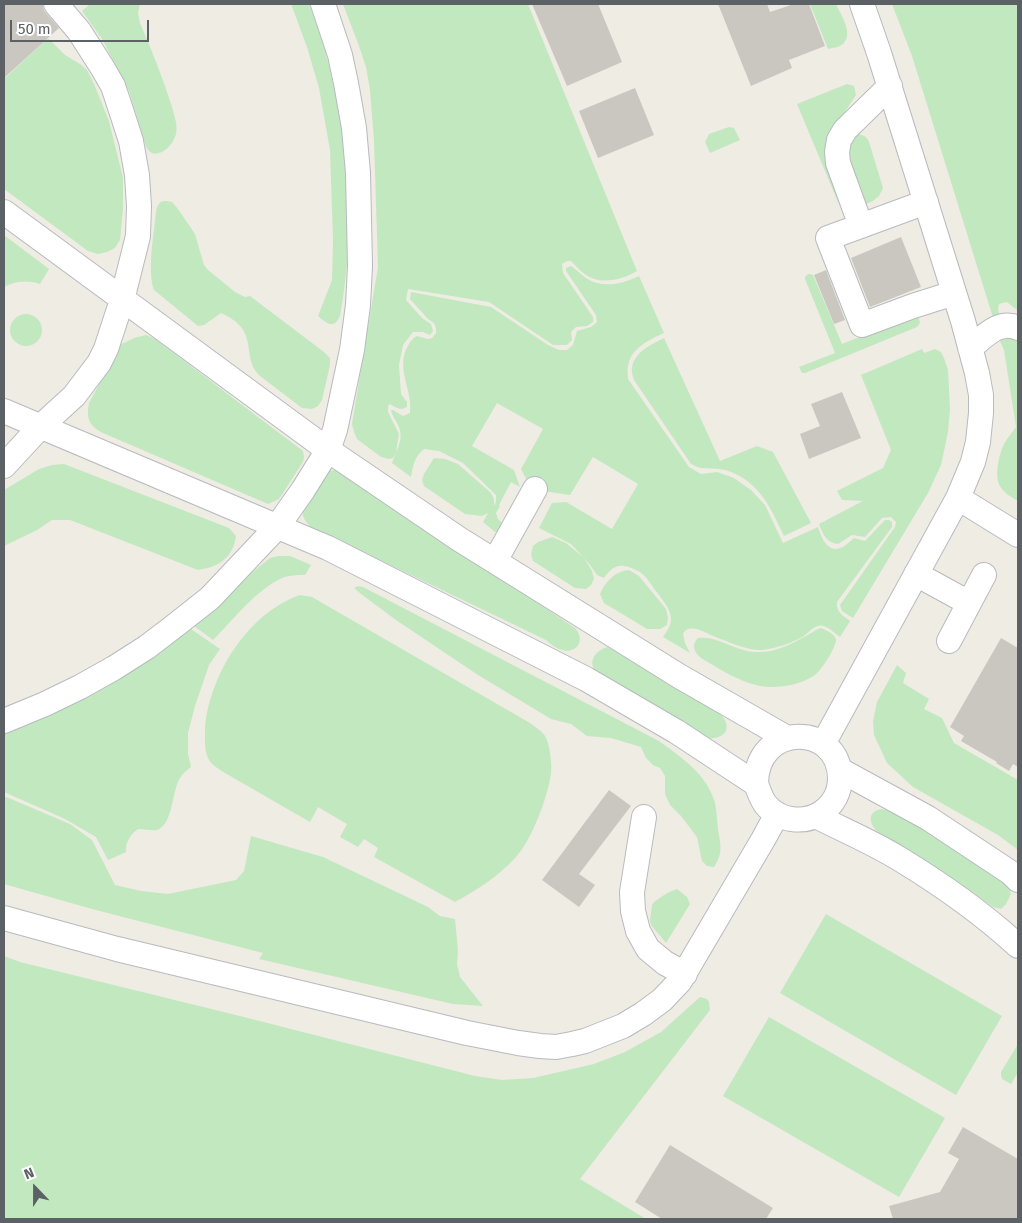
<!DOCTYPE html>
<style>
body{margin:0}
#map{position:relative;width:1022px;height:1223px;overflow:hidden;background:#efece4;font-family:"Fira Sans",sans-serif}
canvas{display:block}
.frame{position:absolute;inset:0;border:5px solid #5c6165;pointer-events:none}
.north{position:absolute;left:10px;top:1163px;width:50px;height:50px;-webkit-text-stroke:4px #fff;paint-order:stroke;rotate:338deg;font-size:14px;font-weight:700;line-height:20px;text-align:center;color:#5c6165}
.north::after{content:'';display:block;margin:auto;width:18px;height:22px;background:#5c6165;clip-path:polygon(50% 0,100% 100%,50% 72%,0 100%)}
.scale{position:absolute;left:10px;top:20px;width:139px;height:22px;box-sizing:border-box;border:2px solid #5c6165;border-top:0;padding-left:6px;font-size:15px;line-height:18px;white-space:nowrap;color:#5c6165;-webkit-text-stroke:4px #fff;paint-order:stroke}
</style>
<div id="map">
<canvas width="1022" height="1223"></canvas>
<div class="frame"></div>
<div class="north">N</div>
<div class="scale">50 m</div>
</div>
<script>
const g = document.querySelector('canvas').getContext('2d');
g.lineJoin = 'round';
function fillPath(path, color) { g.fillStyle = color; g.fill(path, 'evenodd'); }
function strokePath(path, color, width, dash) { g.strokeStyle = color; g.lineWidth = width; g.lineCap = dash ? 'butt' : 'round'; g.setLineDash(dash || []); g.stroke(path); }
fillPath(new Path2D(`
 M90,4H140L138,13L140,23C152,51 163,78 172,107C174,115 178,125 176,134C174,142 167,151 159,153C153,155 149,152 146,147L129,91L102,39L82,11Z
 M291,4H309C316,23 323,42 328,62C349,143 356,233 340,316C334,330 326,323 318,316L332,280L333,240L330,150L319,88L307,47Z
 M343,4H528L637,271C622,280 601,285 586,275C580,271 575,265 571,261H567L562,264L563,273L593,317V322L587,326L576,327L571,332L572,340L567,345H553L489,302L408,289L406,300L422,318L431,324L433,331L430,335L423,332H413L403,345L399,365L401,394L407,402V407C400,411 397,408 390,404L388,406V412L399,434L396,452C400,445 403,433 398,425C396,420 392,416 391,410H393L403,416L410,413C413,389 394,368 409,344C412,340 413,338 417,336L428,339L432,338L436,333V328L434,323L428,319L410,299L411,292L491,307L548,345L559,350H567L573,345L577,331L591,327L597,322L596,315L566,271V268L571,266C576,269 581,275 586,278C603,289 622,284 639,276L664,333C649,340 631,348 628,366C627,370 628,375 628,379L689,467L701,474L717,472L734,478L751,490L765,505L783,543L818,527C821,536 827,553 840,548C845,547 850,541 854,538L865,541L885,520H889L892,522V527L837,602C836,612 842,615 850,621L840,637C835,633 829,628 824,626C816,623 809,632 804,636C792,643 777,648 763,650C744,651 715,636 697,629C690,628 686,628 683,634L685,643L690,653L663,637C667,631 671,626 671,619C671,610 664,602 659,595C653,588 648,578 641,573C641,572 635,570 634,569C620,563 613,565 604,578L597,575L590,565L584,558L592,571L594,579L591,585L586,589L575,588L533,561L531,554L533,546L538,542L552,537L566,543L583,557L571,544L539,528L552,503L566,502L612,529L638,484L593,457L570,495L543,491L529,484L521,469L543,429L497,403L472,446L514,470L520,487L511,482L499,505L500,506L496,513L498,519L504,525L500,530L495,532L483,522L488,513L482,516L465,514L424,486L422,480L424,474L434,458L445,459L458,464L491,493C495,500 494,500 494,506L496,502V495L463,463L439,451L424,449C414,457 413,466 411,477L392,463L396,453L393,458L389,459L381,457L357,439L354,432L352,424L378,267L374,141L370,90L366,67L359,46Z
 M810,4H836C841,15 853,32 844,43C840,47 833,48 828,49Z
 M892,4H1018V311L1007,302L999,304L998,309L1001,319L994,321L912,56Z
 M48,38L65,55L80,64L87,70L94,84L109,121L123,178V209L120,240L115,248L107,252L98,254L88,251L4,189V79Z
 M847,84L854,86L856,95L831,133L841,199L838,202L797,104Z
 M729,127L734,128L740,140L710,153L705,142L709,134Z
 M858,134C864,135 867,137 869,142L883,188L879,196L873,201L861,206L846,167L850,137Z
 M163,201H167L172,202L178,209L195,234L204,265L208,270L235,292L245,297L250,296L324,352L330,358V365L322,400L318,406L312,409L302,408L260,376C250,367 250,356 248,344C246,328 235,319 221,313L204,325L198,326L154,290C147,270 154,234 156,212C157,207 158,203 163,201Z
 M4,235L49,269L40,284C27,280 16,281 4,287Z
 M808,274H810L813,275L842,344L907,318L917,316L919,318L920,323L917,327L805,373H802L799,367L835,353L805,279V277Z
 M10 330a16 16 0 1 1 32 0a16 16 0 1 1-32 0Z
 M146,335L155,339L303,451L304,457L303,462L279,499L268,504L103,433C89,426 86,418 89,403L120,345L134,338Z
 M1018,336V501C1011,497 1004,493 1000,486C994,476 999,454 1004,444C1007,438 1012,433 1016,427L1004,350L1000,341L1003,337Z
 M664,338L720,461L757,446L773,452L811,523L784,536C770,507 759,480 725,470C717,468 709,469 702,468C698,468 694,465 691,464L634,380C633,376 631,371 632,368C634,352 652,344 664,338Z
 M922,349L924,353L935,349L941,352L944,358L948,370L950,409L948,432L941,465L928,493L853,618L842,611L840,605L895,527L896,522L891,517L882,518L865,537L852,535L838,544C826,543 823,534 819,524L863,501L842,500L837,491L883,468L891,450L861,375Z
 M64,464L229,528L236,536C233,558 219,567 198,570L70,520H52L37,530L4,546V490L39,469L52,465Z
 M335,470L342,471L575,628C587,641 575,656 559,649C554,647 550,643 546,640L311,527C304,521 303,517 302,509L329,471Z
 M278,556H290L311,565L305,575C297,575 290,575 282,578C256,590 233,620 213,640L194,626L255,570L270,558Z
 M629,570L639,576L666,609L668,618L667,625L660,629H647L604,603L600,594C605,582 615,571 629,570Z
 M358,586L363,587L659,741C682,758 707,774 715,803C717,812 717,821 718,830C721,845 723,854 714,867L707,866L702,861L697,837L681,816L670,805L665,794V776L660,768L653,765L646,758L641,747L611,738L587,736L571,724L551,719L478,675L396,620L361,594L354,588Z
 M300,595L312,597L530,723C535,727 542,731 545,736C550,744 552,764 551,773C548,797 532,839 516,857C499,876 477,890 455,902L374,857L378,848L364,839L358,847L340,837L347,824L318,807L310,822L225,773C219,769 211,765 208,758C204,750 205,736 205,728C210,674 248,613 300,595Z
 M821,628C827,631 834,633 836,639C837,646 821,671 815,675C800,685 778,689 760,686C739,682 720,669 701,658C694,652 691,645 698,638C717,635 736,652 757,652C774,653 790,645 804,637C811,634 814,630 821,628Z
 M191,629L220,649L209,665L195,706L188,733V754L191,767C187,770 183,773 180,778C172,790 173,825 157,830C153,831 144,829 138,829C131,834 125,842 126,852L108,860L96,837L65,819L4,792V733C35,723 64,706 93,690C127,670 159,650 191,629Z
 M607,647L620,653L719,713C733,725 727,740 708,738L595,671C588,660 596,651 607,647Z
 M897,665L906,673L903,683L929,699L924,709L942,718L954,743L1018,780V850L998,835L913,787L887,763L874,735L873,721L877,702Z
 M4,796L70,824L92,840L115,885L141,891L168,894L236,880L244,871L251,836L323,857L428,907L440,916L455,919L458,950L457,964L460,977L483,1006L453,1004L259,959L263,953L92,909L4,884Z
 M882,809L889,811L939,838L1007,884L1011,894L1006,904L1001,909L993,907L968,889L879,833C869,825 866,811 882,809Z
 M677,889L687,897L690,904L666,943L651,925L650,920L652,905L654,902L667,893Z
 M826,914L1002,1016L956,1095L780,993Z
 M4,956L20,962L248,1018L475,1076L502,1080L533,1078L594,1064L625,1052L661,1032L700,997L707,999L709,1002L710,1010L580,1179L646,1219H4Z
 M769,1017L945,1118L899,1197L723,1096Z
 M1018,1044V1072L1011,1084L1002,1079L1001,1075V1072Z`), '#c2e8bf');
fillPath(new Path2D(`
 M4,4H43V7L45,12L59,28L4,78Z
 M532,4H598L622,62L567,86Z
 M718,4H767L770,12L794,4H809L825,46L789,60L792,68L751,86Z
 M635,88L654,135L598,158L579,111Z
 M901,237L921,287L870,307L851,258Z
 M826,270L845,320L834,324L814,275Z
 M842,392L861,438L809,459L800,434L820,426L811,404Z
 M1001,638L1018,648V767L1013,764L1009,771L996,763L997,762L961,741L964,736L950,727Z
 M609,790L631,806L579,874L595,885L579,907L542,880Z
 M963,1127L1018,1159V1219H893L889,1206L940,1192L959,1159L948,1153Z
 M670,1145L773,1208L766,1219H662L635,1202Z`), '#cac7c1');
const minor = new Path2D(`
 M926,202L828,238L862,325L913,306L954,293
 M4,212L328,450L459,539L679,676L787,738
 M861,226L838,163L837,152L839,140L845,130L890,86
 M970,348C984,337 999,319 1018,328
 M4,411L328,548L586,679L677,732L756,784C759,791 761,799 766,805C779,821 804,824 821,813C833,805 840,792 840,778C839,722 756,722 756,784
 M4,466L40,427L74,396L99,363L106,349L122,300L138,236L139,206L137,175L131,141L120,107L113,86L102,67L79,31L56,4
 M958,498L1018,535
 M495,561L535,489
 M916,574L969,603
 M949,641L984,575
 M4,721L45,704L80,687L114,668L147,647L177,624L210,598L277,527L303,490L328,450L335,430L352,350L358,305L360,266L358,173L354,128L346,83L340,55L323,4
 M823,744L958,498L973,462L978,442L981,413V395L977,373L963,321L879,53L862,4
 M840,770L928,818L1011,873L1018,880
 M816,816C843,830 872,842 898,858C941,884 981,912 1018,946
 M644,817L632,892L633,911L638,931L648,949L665,963L685,974
 M4,918L117,949L467,1033L518,1043L540,1046L556,1047L572,1044L585,1041L623,1026L643,1014L662,1000L680,981L764,838L777,814`);
strokePath(minor, '#b7babf', 26);
strokePath(minor, '#fff', 24);
</script>
